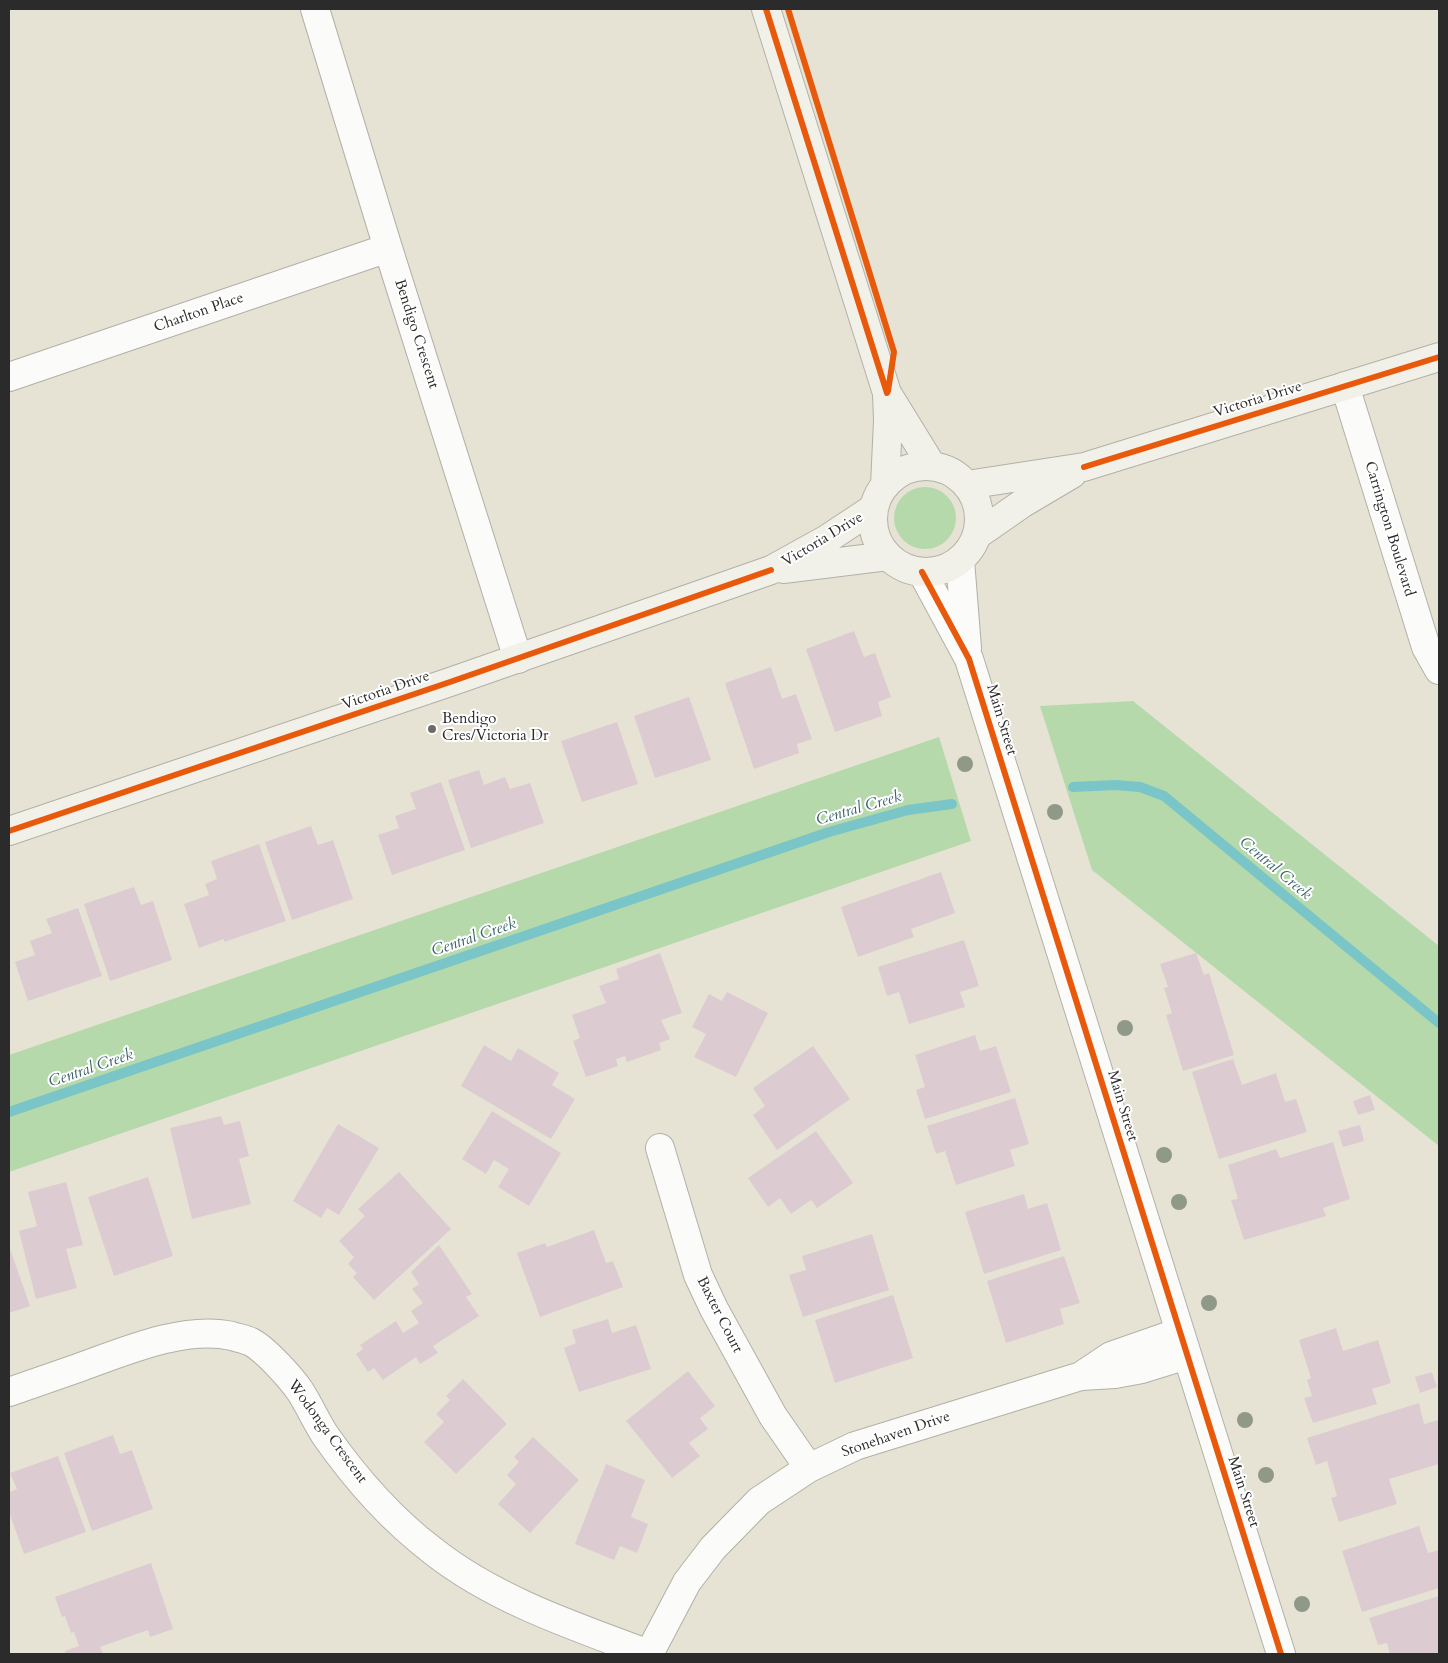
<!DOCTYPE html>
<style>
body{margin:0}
#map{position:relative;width:1448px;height:1663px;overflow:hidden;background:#e6e3d5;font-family:Cardo,serif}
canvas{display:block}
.frame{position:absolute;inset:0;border:10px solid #2b2b2b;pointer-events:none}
</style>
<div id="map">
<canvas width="1448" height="1663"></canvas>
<div class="frame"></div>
</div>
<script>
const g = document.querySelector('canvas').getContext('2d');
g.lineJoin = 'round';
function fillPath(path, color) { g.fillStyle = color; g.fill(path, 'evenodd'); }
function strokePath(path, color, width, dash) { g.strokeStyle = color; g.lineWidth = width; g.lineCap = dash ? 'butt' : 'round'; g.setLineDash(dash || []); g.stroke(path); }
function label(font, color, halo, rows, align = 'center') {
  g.font = font + ' Cardo,serif'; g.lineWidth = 4; g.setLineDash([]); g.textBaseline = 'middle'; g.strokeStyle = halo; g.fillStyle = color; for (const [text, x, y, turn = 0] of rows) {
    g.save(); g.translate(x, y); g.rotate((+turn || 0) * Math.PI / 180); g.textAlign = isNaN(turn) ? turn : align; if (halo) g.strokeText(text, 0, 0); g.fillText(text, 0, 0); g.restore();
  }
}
fillPath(new Path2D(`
 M894 518a31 31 0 1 1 62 0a31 31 0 1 1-62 0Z
 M1133,701L1439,946V1146L1092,870L1040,706Z
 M939,737L971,841L9,1172V1055Z`), '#b6d9ab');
strokePath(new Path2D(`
 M1073,787L1116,785L1140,787L1164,796L1439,1023
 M9,1112L829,832L908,810L952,804`), '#79c5c8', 10);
fillPath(new Path2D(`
 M854,631L864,657L875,653L891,697L878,702L882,716L835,732L806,649Z
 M771,667L782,699L796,694L812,739L797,744L799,753L754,769L725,683Z
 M689,697L711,760L655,778L634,716Z
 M617,722L638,784L582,802L561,741Z
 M479,770L484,785L505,777L510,789L530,783L544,823L471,848L448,780Z
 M441,782L465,850L392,875L378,835L399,828L395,816L416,809L410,793Z
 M311,826L318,845L333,840L353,899L292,920L265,842Z
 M259,844L286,921L224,942V939L199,948L184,904L209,895L205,884L217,879L211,861Z
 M941,872L955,913L911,929L914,937L858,957L841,907Z
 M134,887L141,905L153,901L172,960L110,981L84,904Z
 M78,908L102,976L28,1001L15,962L35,955L30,941L52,933L46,919Z
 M964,940L979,986L960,992L965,1007L909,1024L899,992L887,996L878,967Z
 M660,953L682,1013L661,1020L670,1039L659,1043L661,1050L627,1062L625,1056L616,1059L618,1066L586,1077L573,1041L580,1038L572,1015L606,1003L599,986L619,979L616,969Z
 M1196,953L1204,975L1209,973L1234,1055L1183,1071L1166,1015L1172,1013L1164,988L1168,987L1160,964Z
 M727,992L768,1013L736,1077L694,1057L706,1034L692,1027L709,994L722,1001Z
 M975,1035L980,1051L996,1046L1011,1092L925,1119L916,1090L925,1087L915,1055Z
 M484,1045L511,1061L518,1048L559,1073L552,1085L575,1099L551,1139L461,1086Z
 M813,1046L850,1099L777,1150L753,1115L765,1106L753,1088Z
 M1233,1059L1242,1085L1276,1073L1285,1102L1296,1099L1307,1132L1219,1159L1192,1072Z
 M1370,1095L1375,1110L1358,1115L1353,1101Z
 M1015,1098L1029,1144L1010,1150L1015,1166L956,1185L945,1151L936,1154L927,1126Z
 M492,1111L561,1153L529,1206L498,1187L509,1169L494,1160L486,1174L462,1159Z
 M221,1116L224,1125L240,1121L249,1156L239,1159L251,1204L192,1219L170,1128Z
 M338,1124L379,1148L339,1215L327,1208L321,1218L293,1201Z
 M1360,1125L1364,1141L1343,1147L1338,1131Z
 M816,1131L853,1183L817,1208L811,1200L791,1214L780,1198L768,1207L748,1178Z
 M1333,1142L1350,1199L1323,1208L1326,1216L1244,1240L1231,1200L1238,1199L1228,1165L1276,1149L1280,1158Z
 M399,1172L451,1229L374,1300L353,1277L357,1273L348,1264L354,1257L339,1241L365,1216L358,1209Z
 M148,1177L173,1256L114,1276L88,1197Z
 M66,1182L83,1245L66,1249L77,1288L36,1299L19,1231L37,1226L28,1192Z
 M1024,1194L1028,1209L1047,1203L1061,1250L984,1274L965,1212Z
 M594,1230L606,1263L613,1261L623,1287L540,1317L517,1253L545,1243L547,1247Z
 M872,1234L889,1290L803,1317L789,1275L806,1270L802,1256Z
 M439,1245L472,1294L466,1297L479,1316L433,1346L438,1353L420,1364L416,1357L383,1380L374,1368L368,1372L356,1354L363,1349L360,1345L396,1321L403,1333L419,1323L411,1311L423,1303L412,1289L419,1284L411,1272Z
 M9,1246L30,1306L9,1313Z
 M1064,1256L1080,1303L1060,1309L1064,1324L1006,1343L987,1281Z
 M893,1295L913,1358L835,1383L815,1320Z
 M608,1319L612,1333L636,1325L651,1369L579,1392L564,1348L576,1343L572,1330Z
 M1336,1328L1343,1351L1378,1340L1391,1383L1372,1389L1377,1404L1313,1423L1304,1398L1312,1396L1307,1380L1311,1378L1299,1340Z
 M688,1371L715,1406L700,1418L708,1429L689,1443L700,1456L672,1478L626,1421Z
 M1432,1372L1437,1387L1420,1393L1415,1377Z
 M463,1379L507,1424L456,1474L424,1442L444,1422L436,1414L450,1400L446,1396Z
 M1419,1403L1424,1424L1439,1420V1464L1389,1479L1397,1504L1339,1522L1331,1498L1337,1496L1327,1461L1316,1465L1307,1438Z
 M113,1435L120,1454L132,1450L153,1509L92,1531L64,1453Z
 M533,1437L579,1480L530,1533L498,1504L516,1484L507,1475L519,1462L514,1457Z
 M58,1456L86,1532L24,1554L9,1512V1492L17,1489L10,1473Z
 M606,1464L645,1480L631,1517L648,1524L637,1553L620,1546L614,1560L575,1544Z
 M1419,1526L1428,1553L1439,1550V1588L1362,1612L1342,1551Z
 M151,1563L173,1629L150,1637L148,1630L100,1647L103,1654H66L65,1651L79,1646L74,1632L71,1633L65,1616L62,1617L55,1597Z
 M1439,1596V1652L1435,1654H1390L1387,1643L1378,1645L1369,1618Z`), '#dcccd1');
const street = new Path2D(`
 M315,9L388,248L518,659
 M9,377L388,248
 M1345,386L1426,647L1439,670
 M960,560L967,648
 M922,572L969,659L1281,1654
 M660,1148L698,1275L714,1309L773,1416L809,1468
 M1084,1374L1111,1356L1180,1332
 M9,1392C32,1384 55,1376 78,1368C123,1352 184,1325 232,1336C238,1338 245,1339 251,1342C265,1349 291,1378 300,1391C309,1405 316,1421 325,1435C355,1478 391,1519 433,1551C495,1600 576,1627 649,1654
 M649,1654L687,1582L713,1548L759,1501L809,1468L855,1446L1081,1376L1115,1374L1142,1369L1187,1355`);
const secondary = new Path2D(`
 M766,9L887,393L932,466
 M873 519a53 53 0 1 1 106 0a53 53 0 1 1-106 0Z
 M967,485L1084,467L1439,357
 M885,486L888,420L887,393
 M977,535L1023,503L1072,474
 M783,569L888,556
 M9,831L450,682L771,570L827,539L874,508`);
strokePath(street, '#b2b0a7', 30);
strokePath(secondary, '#b2b0a7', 30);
strokePath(street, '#fbfbf9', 28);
strokePath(secondary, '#f2f1e9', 28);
strokePath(new Path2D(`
 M766,9L887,393
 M788,9L894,352L888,391
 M1084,467L1439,357
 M922,572L969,659L1281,1654
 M9,831L450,682L771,570`), '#e8590c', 6);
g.fillStyle = '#909987';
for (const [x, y] of [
 [965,764],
 [1055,812],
 [1125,1028],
 [1164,1155],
 [1179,1202],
 [1209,1303],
 [1245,1420],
 [1266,1475],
 [1302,1604]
]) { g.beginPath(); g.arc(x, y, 8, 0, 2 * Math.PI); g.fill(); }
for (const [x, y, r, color] of [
 [432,729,5,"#6c6b66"]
]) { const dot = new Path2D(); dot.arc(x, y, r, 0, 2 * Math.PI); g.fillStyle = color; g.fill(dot); strokePath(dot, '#fff', 2); }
label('15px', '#2b2b2b', '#fff', [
 ["Charlton Place",199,313,-19],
 ["Bendigo Crescent",416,334,72],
 ["Victoria Drive",1258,400,-17],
 ["Carrington Boulevard",1389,529,73],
 ["Victoria Drive",823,540,-31],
 ["Victoria Drive",386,691,-19],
 ["Main Street",1001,720,73],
 ["Main Street",1122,1106,73],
 ["Baxter Court",719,1315,63],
 ["Wodonga Crescent",327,1432,54],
 ["Stonehaven Drive",896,1435,-19],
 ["Main Street",1243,1492,72]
]);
label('15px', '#2b2b2b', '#fff', [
 ["Bendigo",442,720],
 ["Cres/Victoria Dr",442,737]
], 'left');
label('italic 16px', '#376368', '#fff', [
 ["Central Creek",859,809,-16],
 ["Central Creek",1275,869,40],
 ["Central Creek",474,938,-19],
 ["Central Creek",91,1069,-19]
]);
</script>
